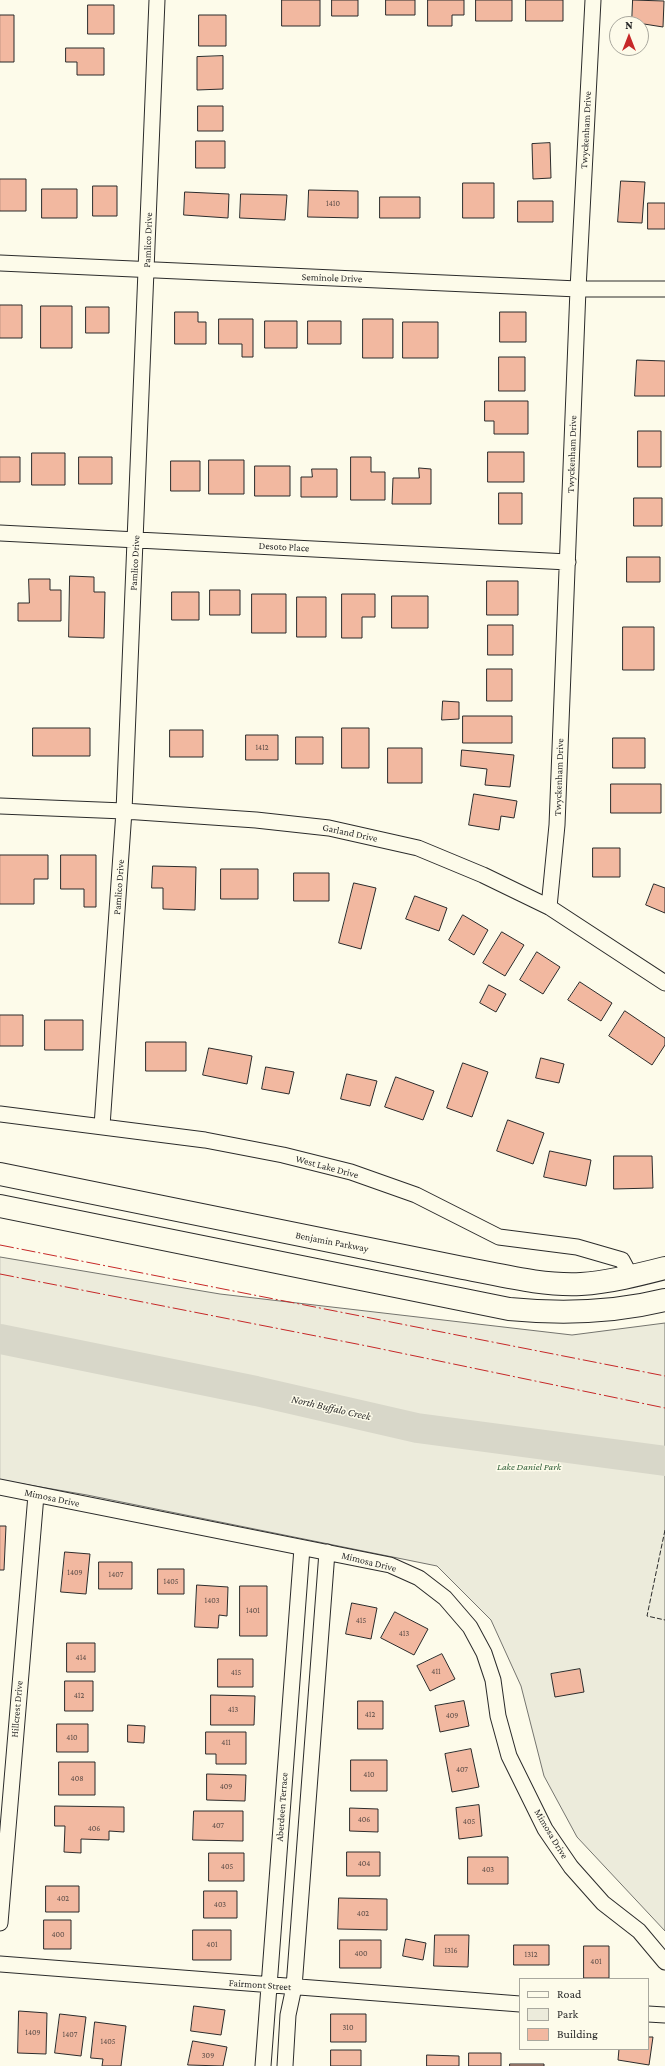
<!DOCTYPE html>
<style>
body{margin:0}
#map{position:relative;width:665px;height:2066px;overflow:hidden;background:#fdfbea;font-family:"Crimson Pro",serif}
canvas{display:block}
.legend{position:absolute;left:519px;top:1978px;width:130px;height:72px;box-sizing:border-box;background:#fdfbea;border:1px solid #a9a89e;margin:0;padding:5px 7px;list-style:none;font-size:12px;color:#2b2b2b}
.legend li{display:flex;align-items:center;gap:8px;height:20px}
.legend b{width:20px;border:1px solid #a9a89e}
.north{position:absolute;left:609px;top:16px;width:40px;height:40px;box-sizing:border-box;background:#fdfbea;border:1px solid #a9a89e;border-radius:50%;rotate:0deg;font-size:11px;font-weight:700;line-height:16px;text-align:center;color:#2b2b2b}
.north::after{content:'';display:block;margin:auto;width:14px;height:18px;background:#c62828;clip-path:polygon(50% 0,100% 100%,50% 72%,0 100%)}
</style>
<div id="map">
<canvas width="665" height="2066"></canvas>
<ul class="legend">
<li><b style="height:5px;background:#fdfbea"></b>Road</li>
<li><b style="height:11px;background:#ecebdb"></b>Park</li>
<li><b style="height:11px;background:#f2b8a0"></b>Building</li>
</ul>
<div class="north">N</div>
</div>
<script>
const g = document.querySelector('canvas').getContext('2d');
g.lineJoin = 'round';
function fillPath(path, color) { g.fillStyle = color; g.fill(path, 'evenodd'); }
function strokePath(path, color, width, dash) { g.strokeStyle = color; g.lineWidth = width; g.lineCap = dash ? 'butt' : 'round'; g.setLineDash(dash || []); g.stroke(path); }
function label(font, color, halo, rows, align = 'center') {
  g.font = font + ' "Crimson Pro",serif'; g.lineWidth = 3; g.setLineDash([]); g.textBaseline = 'middle'; g.strokeStyle = halo; g.fillStyle = color; for (const [text, x, y, turn = 0] of rows) {
    g.save(); g.translate(x, y); g.rotate((+turn || 0) * Math.PI / 180); g.textAlign = isNaN(turn) ? turn : align; if (halo) g.strokeText(text, 0, 0); g.fillText(text, 0, 0); g.restore();
  }
}
const green = new Path2D(`
 M0,1257L220,1294L572,1335L665,1323V1931L577,1837L544,1776L521,1686L491,1620L437,1566L87,1495L0,1480Z`);
fillPath(green, '#ecebdb');
strokePath(green, '#74746e', 1);
strokePath(new Path2D(`
 M0,1339L256,1391L417,1428L665,1461`), '#d8d7c9', 30);
const building = new Path2D(`
 M282,0H320V26H282Z
 M332,0H358V16H332Z
 M386,0H415V15H386Z
 M428,0H464V15H452V26H428Z
 M476,0H512V21H476Z
 M526,0H563V21H526Z
 M633,0L664,1L663,27L644,24L643,45H641V24H632Z
 M88,5H114V34H88Z
 M0,15H14V62H0Z
 M199,15H226V46H199Z
 M66,48H104V75H77V62H66Z
 M223,56V89L197,90V57Z
 M198,106H223V131H198Z
 M196,141H225V168H196Z
 M550,143L551,178L533,179L532,144Z
 M0,179H26V211H0Z
 M621,181L645,182L642,223L618,222Z
 M463,183H494V218H463Z
 M93,186H117V216H93Z
 M42,189H77V218H42Z
 M309,190L358,191V218L308,217Z
 M185,192L229,194L228,218L184,215Z
 M241,194L287,195L285,220L240,218Z
 M380,197H420V218H380Z
 M518,201H553V222H518Z
 M648,203H665V229H648Z
 M0,305H22V338H0Z
 M41,306H72V348H41Z
 M86,307H109V333H86Z
 M175,312H198V322H206V344H175Z
 M500,312H526V342H500Z
 M219,319H253V357H242V344H219Z
 M363,319H393V358H363Z
 M265,321H297V348H265Z
 M308,321H341V344H308Z
 M403,322H438V358H403Z
 M499,357H525V391H499Z
 M637,360L665,361V396H635Z
 M485,401H528V434H494V421H485Z
 M638,431H661V467H638Z
 M488,452H524V482H488Z
 M32,453H65V485H32Z
 M0,457H20V482H0Z
 M79,457H112V484H79Z
 M351,457H371V472H385V500H351Z
 M209,460H244V494H209Z
 M171,461H200V491H171Z
 M255,466H290V496H255Z
 M419,468L431,469V504H392L393,478H419Z
 M312,469H337V497H301V477H312Z
 M499,493H522V524H499Z
 M634,498H662V526H634Z
 M627,557H660V582H627Z
 M70,576L94,577V592H105L104,638L69,637Z
 M29,579H50V590H61V621H18V603H29Z
 M487,581H518V615H487Z
 M210,590H240V615H210Z
 M172,592H199V620H172Z
 M252,594H286V633H252Z
 M342,594H375V617H362V638H342Z
 M392,596H428V628H392Z
 M297,597H326V637H297Z
 M488,625H513V655H488Z
 M623,627H654V670H623Z
 M487,669H512V701H487Z
 M443,701L459,702V719L442,720Z
 M463,716H512V743H463Z
 M33,728H90V756H33Z
 M342,728H369V768H342Z
 M170,730H203V757H170Z
 M246,735H278V760H246Z
 M296,737H323V764H296Z
 M613,738H645V768H613Z
 M388,748H422V783H388Z
 M462,750L514,755L510,787L485,785L487,769L461,766Z
 M611,784H661V813H611Z
 M474,794L517,801L514,818L501,816L499,830L469,825Z
 M593,848H620V877H593Z
 M0,855H48V879H34V904H0Z
 M61,855H96V907H84V889H61Z
 M153,866L196,867L195,910L163,909V888H152Z
 M221,869H258V899H221Z
 M294,873H329V901H294Z
 M354,883L376,888L361,949L339,943Z
 M654,884L665,888V913L646,905Z
 M415,896L447,908L439,931L406,919Z
 M463,915L488,930L474,955L449,940Z
 M502,932L524,945L505,976L483,963Z
 M537,952L560,967L543,994L520,980Z
 M580,982L612,1003L601,1021L568,1000Z
 M489,985L506,994L496,1012L480,1003Z
 M625,1011L665,1038V1045L652,1065L609,1036Z
 M0,1015H23V1046H0Z
 M45,1020H83V1050H45Z
 M146,1042H186V1071H146Z
 M209,1048L252,1056L247,1084L203,1075Z
 M541,1058L564,1064L559,1083L536,1078Z
 M463,1063L488,1072L472,1117L447,1108Z
 M266,1067L294,1072L289,1094L262,1089Z
 M347,1074L377,1081L370,1106L341,1099Z
 M396,1077L434,1091L423,1120L385,1107Z
 M508,1120L544,1133L533,1164L497,1151Z
 M550,1151L591,1160L586,1186L544,1177Z
 M614,1156H652L653,1188L614,1189Z
 M0,1526H6L4,1570H0Z
 M65,1552L90,1554L86,1594L61,1592Z
 M99,1562H132V1589H99Z
 M158,1569H184V1594H158Z
 M197,1585L228,1587L227,1616L219,1615L218,1628L195,1627Z
 M240,1586H267V1636H240Z
 M352,1603L377,1608L371,1639L346,1634Z
 M395,1612L428,1629L414,1655L381,1638Z
 M67,1643H95V1672H67Z
 M442,1654L455,1679L430,1691L417,1666Z
 M218,1659H253V1687H218Z
 M580,1669L584,1692L555,1697L551,1674Z
 M65,1681H93V1711H65Z
 M211,1695L255,1696L254,1725H211Z
 M358,1701H383V1729H358Z
 M464,1701L469,1726L440,1732L435,1706Z
 M57,1724H88V1752H57Z
 M128,1725L145,1726L144,1743L128,1742Z
 M206,1732H246V1764H216V1754H206Z
 M471,1749L479,1787L452,1792L445,1754Z
 M351,1760H387V1791H351Z
 M59,1762H95V1795H59Z
 M207,1774L246,1775L245,1801L207,1800Z
 M479,1805L482,1836L459,1839L456,1808Z
 M55,1806L124,1807V1832L109,1831V1840L81,1839V1853L64,1852L65,1826H55Z
 M350,1808L378,1809V1832L350,1831Z
 M194,1811H243V1841L193,1840Z
 M347,1852H380V1876H347Z
 M209,1853H244V1881H209Z
 M468,1857H508V1884H468Z
 M46,1886H79V1912H46Z
 M204,1891H237V1918H204Z
 M339,1898L387,1899V1930L338,1929Z
 M44,1920H71V1949H44Z
 M193,1930H231V1960H193Z
 M435,1935H469L468,1967L434,1966Z
 M406,1939L426,1943L423,1960L403,1956Z
 M340,1940H381V1968H340Z
 M514,1945H549V1965H514Z
 M584,1946H609V1978H584Z
 M194,2006L225,2010L221,2035L191,2031Z
 M19,2011L47,2013L46,2054L18,2053Z
 M60,2014L86,2017L81,2056L55,2053Z
 M331,2014H366V2042H331Z
 M95,2022L126,2026L121,2066H102L103,2059L91,2058Z
 M648,2037H653L649,2065L618,2060L619,2049H648Z
 M193,2041L227,2047L223,2066L188,2065Z
 M331,2050H361V2066H331Z
 M469,2053H501V2066H469Z
 M427,2055L459,2056V2066H427Z
 M510,2064H544V2066H510Z`);
fillPath(building, '#f2b8a0');
strokePath(building, '#2b2b2b', 1);
const street = new Path2D(`
 M0,263L578,289H665
 M0,533L568,562
 M0,806L124,811L256,820L329,828L418,848L483,875L549,907L665,983
 M549,907L557,825L578,289L593,0
 M0,1114L205,1140L283,1155L351,1172L416,1195L499,1237L577,1247L622,1260L631,1277
 M102,1126L124,811L157,0
 M0,1487L390,1565L419,1578L445,1598L470,1627L484,1653L493,1680L498,1716L509,1756L545,1829L571,1867L603,1903L639,1931L665,1962
 M0,1923L36,1495
 M0,1964L520,2004
 M648,2014L665,2015
 M263,2066L302,1548
 M285,2066L288,2015L294,1987L327,1552`);
const primary = new Path2D(`
 M0,1174L463,1268C501,1275 542,1286 581,1284C610,1282 638,1275 665,1268
 M0,1206L509,1309C562,1314 613,1313 665,1300`);
strokePath(street, '#2b2b2b', 17);
strokePath(primary, '#2b2b2b', 24);
strokePath(street, '#fdfbea', 15);
strokePath(primary, '#fdfbea', 22);
strokePath(new Path2D(`
 M665,1530L647,1616L665,1620`), '#2b2b2b', 1, [5, 2]);
strokePath(new Path2D(`
 M0,1245L665,1376
 M0,1274L367,1346L665,1408`), '#c62828', 1, [14, 3, 2, 3]);
label('8px', '#5d4e48', null, [
 ["1410",333,204],
 ["1412",262,748],
 ["1409",75,1573],
 ["1407",116,1575],
 ["1405",171,1582],
 ["1403",212,1601],
 ["1401",253,1611],
 ["415",361,1621],
 ["413",404,1634],
 ["414",81,1658],
 ["411",436,1672],
 ["415",236,1673],
 ["412",79,1696],
 ["413",233,1710],
 ["412",370,1715],
 ["409",452,1716],
 ["410",72,1738],
 ["411",226,1743],
 ["407",462,1770],
 ["410",369,1775],
 ["408",77,1779],
 ["409",226,1787],
 ["406",364,1820],
 ["405",469,1822],
 ["407",218,1826],
 ["406",94,1829],
 ["404",364,1864],
 ["405",227,1867],
 ["403",488,1870],
 ["402",63,1899],
 ["403",220,1905],
 ["402",363,1914],
 ["400",58,1935],
 ["401",212,1945],
 ["1316",451,1951],
 ["400",361,1954],
 ["1312",531,1955],
 ["401",596,1962],
 ["310",348,2028],
 ["1409",33,2033],
 ["1407",70,2035],
 ["1405",108,2042],
 ["309",208,2056]
]);
label('10px', '#2b2b2b', '#fdfbea', [
 ["Twyckenham Drive",586,130,-87],
 ["Pamlico Drive",148,240,-88],
 ["Seminole Drive",332,278,2],
 ["Twyckenham Drive",572,454,-88],
 ["Desoto Place",284,547,3],
 ["Pamlico Drive",135,563,-87],
 ["Twyckenham Drive",559,777,-88],
 ["Garland Drive",350,833,12],
 ["Pamlico Drive",119,887,-86],
 ["West Lake Drive",327,1167,15],
 ["Benjamin Parkway",332,1242,11],
 ["Mimosa Drive",52,1498,12],
 ["Mimosa Drive",369,1562,14],
 ["Hillcrest Drive",17,1709,-85],
 ["Aberdeen Terrace",282,1807,-86],
 ["Mimosa Drive",551,1834,59],
 ["Fairmont Street",260,1985,4]
]);
label('italic 10px', '#34623c', '#fdfbea', [
 ["Lake Daniel Park",529,1467]
]);
label('italic 11px', '#2b2b2b', '#fdfbea', [
 ["North Buffalo Creek",331,1408,13]
]);
</script>
